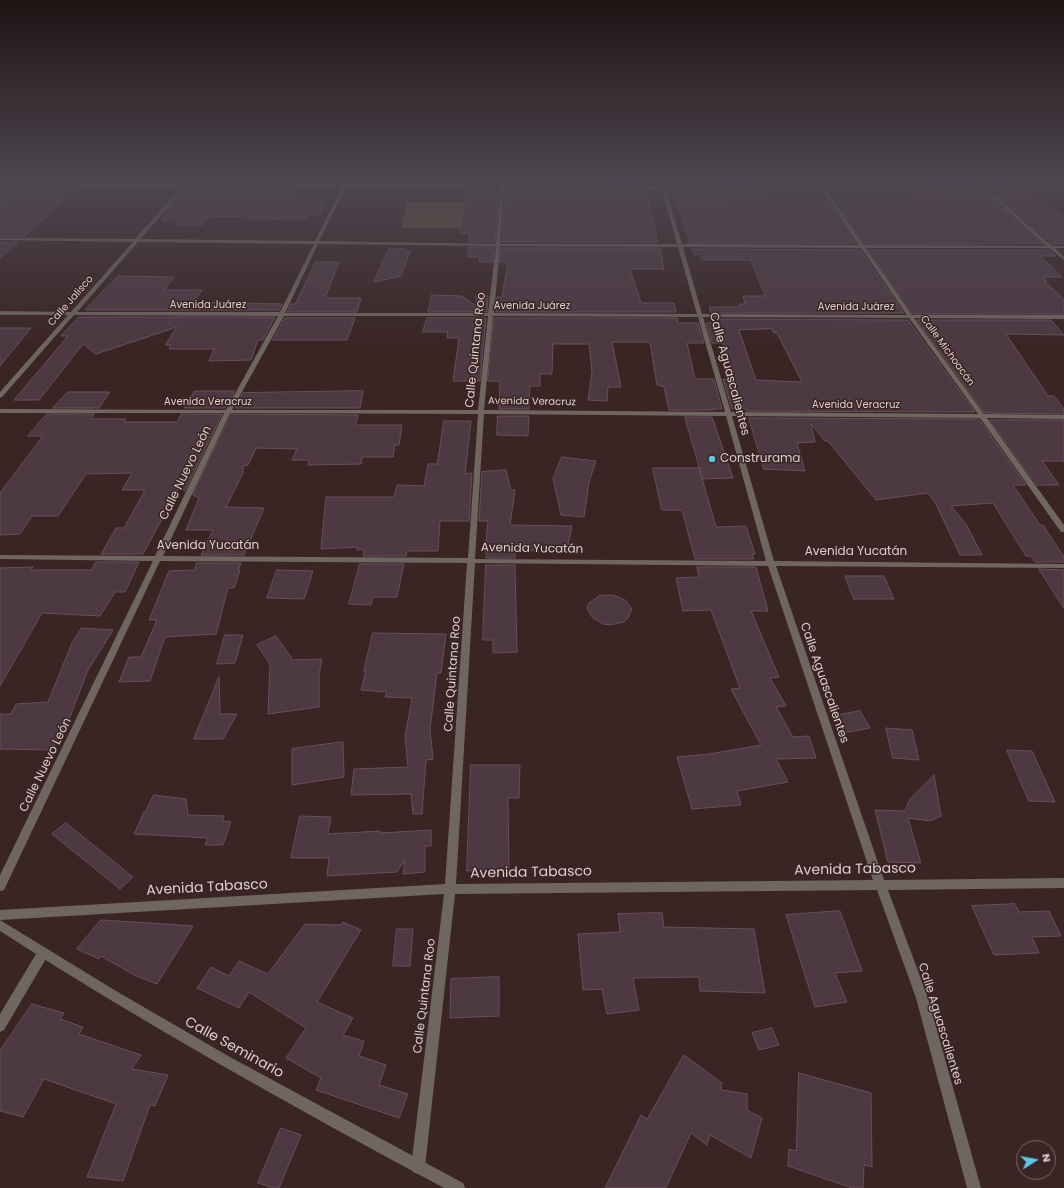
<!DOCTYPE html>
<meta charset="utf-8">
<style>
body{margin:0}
#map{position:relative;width:1064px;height:1188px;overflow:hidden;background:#392524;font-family:Poppins,sans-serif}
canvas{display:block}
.north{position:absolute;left:1016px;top:1140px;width:40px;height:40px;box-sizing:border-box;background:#392524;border:1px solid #7b6968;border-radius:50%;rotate:79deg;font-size:11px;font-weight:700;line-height:16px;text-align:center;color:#ddcfce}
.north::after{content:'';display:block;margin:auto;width:14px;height:18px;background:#5ac8e6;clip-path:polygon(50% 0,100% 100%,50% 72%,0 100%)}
</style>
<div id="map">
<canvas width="1064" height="1188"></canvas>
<div class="north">N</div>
</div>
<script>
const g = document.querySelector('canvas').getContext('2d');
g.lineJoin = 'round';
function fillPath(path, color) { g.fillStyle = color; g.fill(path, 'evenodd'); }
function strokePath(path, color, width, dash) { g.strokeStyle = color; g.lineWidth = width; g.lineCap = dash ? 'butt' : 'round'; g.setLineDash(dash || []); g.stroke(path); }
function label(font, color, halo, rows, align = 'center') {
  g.font = font + ' Poppins,sans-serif'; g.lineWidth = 3; g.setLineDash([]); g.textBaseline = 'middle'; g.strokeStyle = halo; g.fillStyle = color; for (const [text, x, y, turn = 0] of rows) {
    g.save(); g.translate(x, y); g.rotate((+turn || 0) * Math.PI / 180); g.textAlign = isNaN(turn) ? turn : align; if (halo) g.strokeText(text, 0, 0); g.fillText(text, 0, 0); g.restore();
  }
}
fillPath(new Path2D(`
 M407,202H496L495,228H401Z`), '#615334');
const building = new Path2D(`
 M607,182H644L645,184H608Z
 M715,182H761L763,186L693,185H716Z
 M935,182H975L980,187H932L927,183H936Z
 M982,182H1007L1015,188H989Z
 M0,188H15L0,200Z
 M25,188H77L24,237L0,236V206Z
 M187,188H294L290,197H328L320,215H309L308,218L246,219L248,216L208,217L202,225H174L178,220H162L167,211Z
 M511,189L574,193L609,192V190H646L658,242H502L505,191H511Z
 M467,191H498L495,242H469L470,233H460Z
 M673,191H766L770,199H812L810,197H825L856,243H690Z
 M939,193H985L1042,244H865L832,197L942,195Z
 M995,194L1036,195L1064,217V244H1053Z
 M0,242H18L0,258Z
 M469,247H494L493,262H479L480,257H468Z
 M501,248H660L664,269H630L641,303H674L676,312H496L497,297H502L508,262H500Z
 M389,249H405V251H410L401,276L374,282Z
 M692,249L860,250L904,313H711L709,307H740L739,304H745L743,296H765L751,260H702L700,254H694Z
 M869,250H1048L1056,256H1040L1062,277H1043L1047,281H1044L1064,299V314H913Z
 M316,262H339L325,298H361L357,312H287L291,304H295Z
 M118,276L174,277L164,290H202L194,302L282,304L279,310H85Z
 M432,295L462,296L476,306V296H488L487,312H428Z
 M79,317H275L263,340H258L251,360L209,361L214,349H169L171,345H165L177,327L96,354L83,344L39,400H14L68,336H61Z
 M285,318H355L347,340H273Z
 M427,318H486L480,381H453L459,338H447L448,332H423Z
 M494,318H677L678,323H698L704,343H687L695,379H714L722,409H713V410H669L664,387L657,385L650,342H612L621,387H608L607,401L588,400L592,372L589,344H553L552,374H540V386H530L529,409H499L500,381H488Z
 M713,319L908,320L975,412L747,411L746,409H732L723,379L734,380L723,343H712L706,323H714ZM772,329L774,333H777L802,382L756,380L739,330Z
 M917,320H1051L1064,335L1006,334L1048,396H1054L1064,409V414L985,413Z
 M0,328H31L0,366Z
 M195,391H234V393L225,408H185Z
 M363,391L360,408H235L243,393Z
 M68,392H110L99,408H53Z
 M47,414H94L91,419H126L124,422H177L181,414H222L185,491L179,488L143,554H101L116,528H124L145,490H122L132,473L86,474L58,516H32L20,534L0,535V493L43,436H28Z
 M231,414L358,415L356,425H402L399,445H395L393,457H362L361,464L308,465L309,460H292L297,449L256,448L248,465L243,466V473L226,507L264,508L244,555H201L213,530H186L199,498L193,495Z
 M498,416H529L528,436L497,435Z
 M685,417H712L733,478L703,479Z
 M749,418L979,419L1026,485H1013L1040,525H1043L1064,557V562H1035L1031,556H1026L993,503L951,506L966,524L982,555H960L935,502L928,493L876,500L828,441H825L811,424L815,442L797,443L805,471L764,469Z
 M990,420H1064V461H1042L1059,485H1037Z
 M444,421H471L465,474L472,473L469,521H440L438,551H407L406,556H363L364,549L357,550L358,547L321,549L326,497H394L397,485L424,486L428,464H437Z
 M562,457L596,461L589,482L584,517L561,515L553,479Z
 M653,468H699L716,527L746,526L755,554H752L754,559H695L682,510H662Z
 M506,470L511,490H515L510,525L572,526L567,550L515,551V558H486V552L485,551L488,521H479L482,472Z
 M96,562H139L125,592H115L100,616L42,613L0,686V568L33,567L31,570H91Z
 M197,563H241L238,570H240L234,588H228L216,634L165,637L150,681L119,682L129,657H141L157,620H149L169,571L194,570Z
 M360,564H404L397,597H373L371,605L349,604Z
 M486,565H515L517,652L493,653V640H483Z
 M697,567H756L768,611H751L779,677L770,678L786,706L776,707L793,737L809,736L816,758L776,759L788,782L737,791L741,805L692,809L677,757L709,754L761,745L731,689L740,688L711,610L683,611L676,578L699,577Z
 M1039,569L1064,570V608Z
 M277,570L313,571L304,599L267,598Z
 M845,576H884L894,599H854Z
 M605,595H613L625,600L632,609L628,618L624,622L610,625L603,624L592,617L587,608L589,603L599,596Z
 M82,628L113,630L88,670L68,722L52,750L0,749V714H11L16,704L48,702L72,643Z
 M373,633L446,634L441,673H437L430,729L433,759L426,760L422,814H413L411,794L351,795L354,769L408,767L405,737L412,698L385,697L387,692L361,690L366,671H364Z
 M225,635H243L235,663L217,664Z
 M276,636L293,660L322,659L319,675V707L268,714L270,664L257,645Z
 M219,677L220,714H237L223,739H194Z
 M860,711L870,728L844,733L834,716Z
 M886,728L912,730L919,760L893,758Z
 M343,742L344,777L292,785V749Z
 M1007,750L1032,751L1055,802L1029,801Z
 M471,765H520L519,798H508L509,869L467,871Z
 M934,775L941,816L930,821L908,818L921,863L888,862L875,810L905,811L910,799Z
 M154,795L186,799L188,815L224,816L222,821L231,822L223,845H205L208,838L134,834L144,812H145Z
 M300,816L331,817L328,834L380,831V833L431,830V846H425V872L403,874L405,860L397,872L327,876L329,858H291Z
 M66,823L133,877L120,889L52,834Z
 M1015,904L1019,912L1049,911L1061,936L1032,937L1039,953L994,955L972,906Z
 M840,911L862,971L835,973L847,1002L815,1007L786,915Z
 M662,913L664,927L754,929L765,993L700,991L699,977L633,978L639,1010L607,1014L602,989L583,990L578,934L620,932L618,914Z
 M101,920L166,924L193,926L157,984L134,975L101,956L99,959L77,949Z
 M343,922L361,930L317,1002L353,1018L343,1035L364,1041L359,1056L386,1065L379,1085L408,1094L399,1118L316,1090L321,1078L286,1058L306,1028L249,992L239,1008L197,988L211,967L229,976L239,961L268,974L305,924L341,925Z
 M397,929H413L410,966H393Z
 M499,977V1016L450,1018L451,979Z
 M32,1004L64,1013L60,1019L83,1027L79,1034L141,1055L132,1069L168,1075L155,1106L150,1105L123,1181L87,1177L116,1104L44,1079L23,1117L0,1111V1051Z
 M772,1028L779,1045L759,1050L752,1033Z
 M684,1055L722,1083L721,1090L747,1094V1110L762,1118L751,1158L710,1135L707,1145L691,1133L666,1188H605L641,1115L647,1119Z
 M799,1073L871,1093L872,1167L864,1165L863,1188H852L788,1166L789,1149L796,1151Z
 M281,1128L301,1135L279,1188H274L258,1183Z`);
fillPath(building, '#4c3942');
strokePath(building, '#66515b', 1);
strokePath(new Path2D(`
 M682,208L723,205
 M761,215L826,216`), '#877675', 1.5, [0.5, 1.5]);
fillPath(new Path2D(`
 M186,182H188V184H343L344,182H348L347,185H500V182H504V185L661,186L660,182H664L665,186L820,188L816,182H820L824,188L984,189L976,182H980L988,189L1064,190V192H991L1052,246H1064V248H1055L1064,257V260L1049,248H866L912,315H1064V319L914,318L984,414L1064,415V419L987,418L1064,525V532H1061L980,418L732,416L774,561L1064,564V568L776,566L884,880L1064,878V888L888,890L928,998L981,1188H967L916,998L877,890L455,894L425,1167L423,1172L418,1174L413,1172L411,1167L444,894L0,920V910L445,884L467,563L160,561L4,890L0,891V875L153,561L0,559V555L155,556L224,413H0V409L226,410L278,316L74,315L2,397L0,398V392L68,315H0V311L71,312L133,242L0,240V238L135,239L182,187L24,186L0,205V202L19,186H0V184L24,183L26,184H184ZM186,187H342L315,241L140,239ZM346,187H500L496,244L319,241ZM504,187L662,189L677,244H500ZM666,189L822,190L859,245L682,244ZM826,190L986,192L1046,246L864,245ZM138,242L314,244L280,312H77ZM318,244L496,246L488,313H285ZM500,246L678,247L697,314L494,313ZM683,247L861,248L907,315L702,314ZM284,316H488L478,410H232ZM493,316L698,317L725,412L484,410ZM703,317L909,318L978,414L731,412ZM230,413L478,414L468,558L163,556ZM484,414L726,416L766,561L475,559ZM475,563L768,566L873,880L456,884Z
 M43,947L47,949L49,953L47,957L4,1030L0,1032V1014L39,949Z`), '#6f6661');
fillPath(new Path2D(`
 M0,920L116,991L230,1057L463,1183L465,1188H444C293,1107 144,1024 0,931Z`), '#6f6661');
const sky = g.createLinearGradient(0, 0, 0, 348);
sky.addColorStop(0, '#1f1414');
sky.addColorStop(0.52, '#4e4650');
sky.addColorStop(1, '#4e465000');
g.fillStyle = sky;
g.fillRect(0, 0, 1064, 348);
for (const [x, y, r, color] of [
 [712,459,4,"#5ac8e6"]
]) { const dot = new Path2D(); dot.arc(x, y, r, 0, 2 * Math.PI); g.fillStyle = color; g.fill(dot); strokePath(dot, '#392524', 1.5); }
label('10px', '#ddcfce', '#392524', [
 ["Calle Jalisco",71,301,-49],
 ["Avenida Juárez",208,305],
 ["Avenida Juárez",532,306],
 ["Avenida Juárez",856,307],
 ["Calle Michoacán",947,351,54],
 ["Avenida Veracruz",208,402],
 ["Avenida Veracruz",532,402,1],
 ["Avenida Veracruz",856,405]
]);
label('12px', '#ddcfce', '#392524', [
 ["Calle Quintana Roo",476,350,-84],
 ["Calle Aguascalientes",729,374,75],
 ["Calle Nuevo León",186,473,-64],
 ["Avenida Yucatán",208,546],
 ["Avenida Yucatán",532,549,1],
 ["Avenida Yucatán",856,552],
 ["Calle Quintana Roo",453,674,-86],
 ["Calle Aguascalientes",824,683,71],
 ["Calle Nuevo León",46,765,-64],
 ["Calle Quintana Roo",425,996,-83],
 ["Calle Aguascalientes",940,1024,73]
]);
label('12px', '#ddcfce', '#392524', [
 ["Construrama",720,459]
], 'left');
label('14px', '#ddcfce', '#392524', [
 ["Avenida Tabasco",855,870,-1],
 ["Avenida Tabasco",531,873,-1],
 ["Avenida Tabasco",207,888,-3],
 ["Calle Seminario",234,1048,29]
]);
</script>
